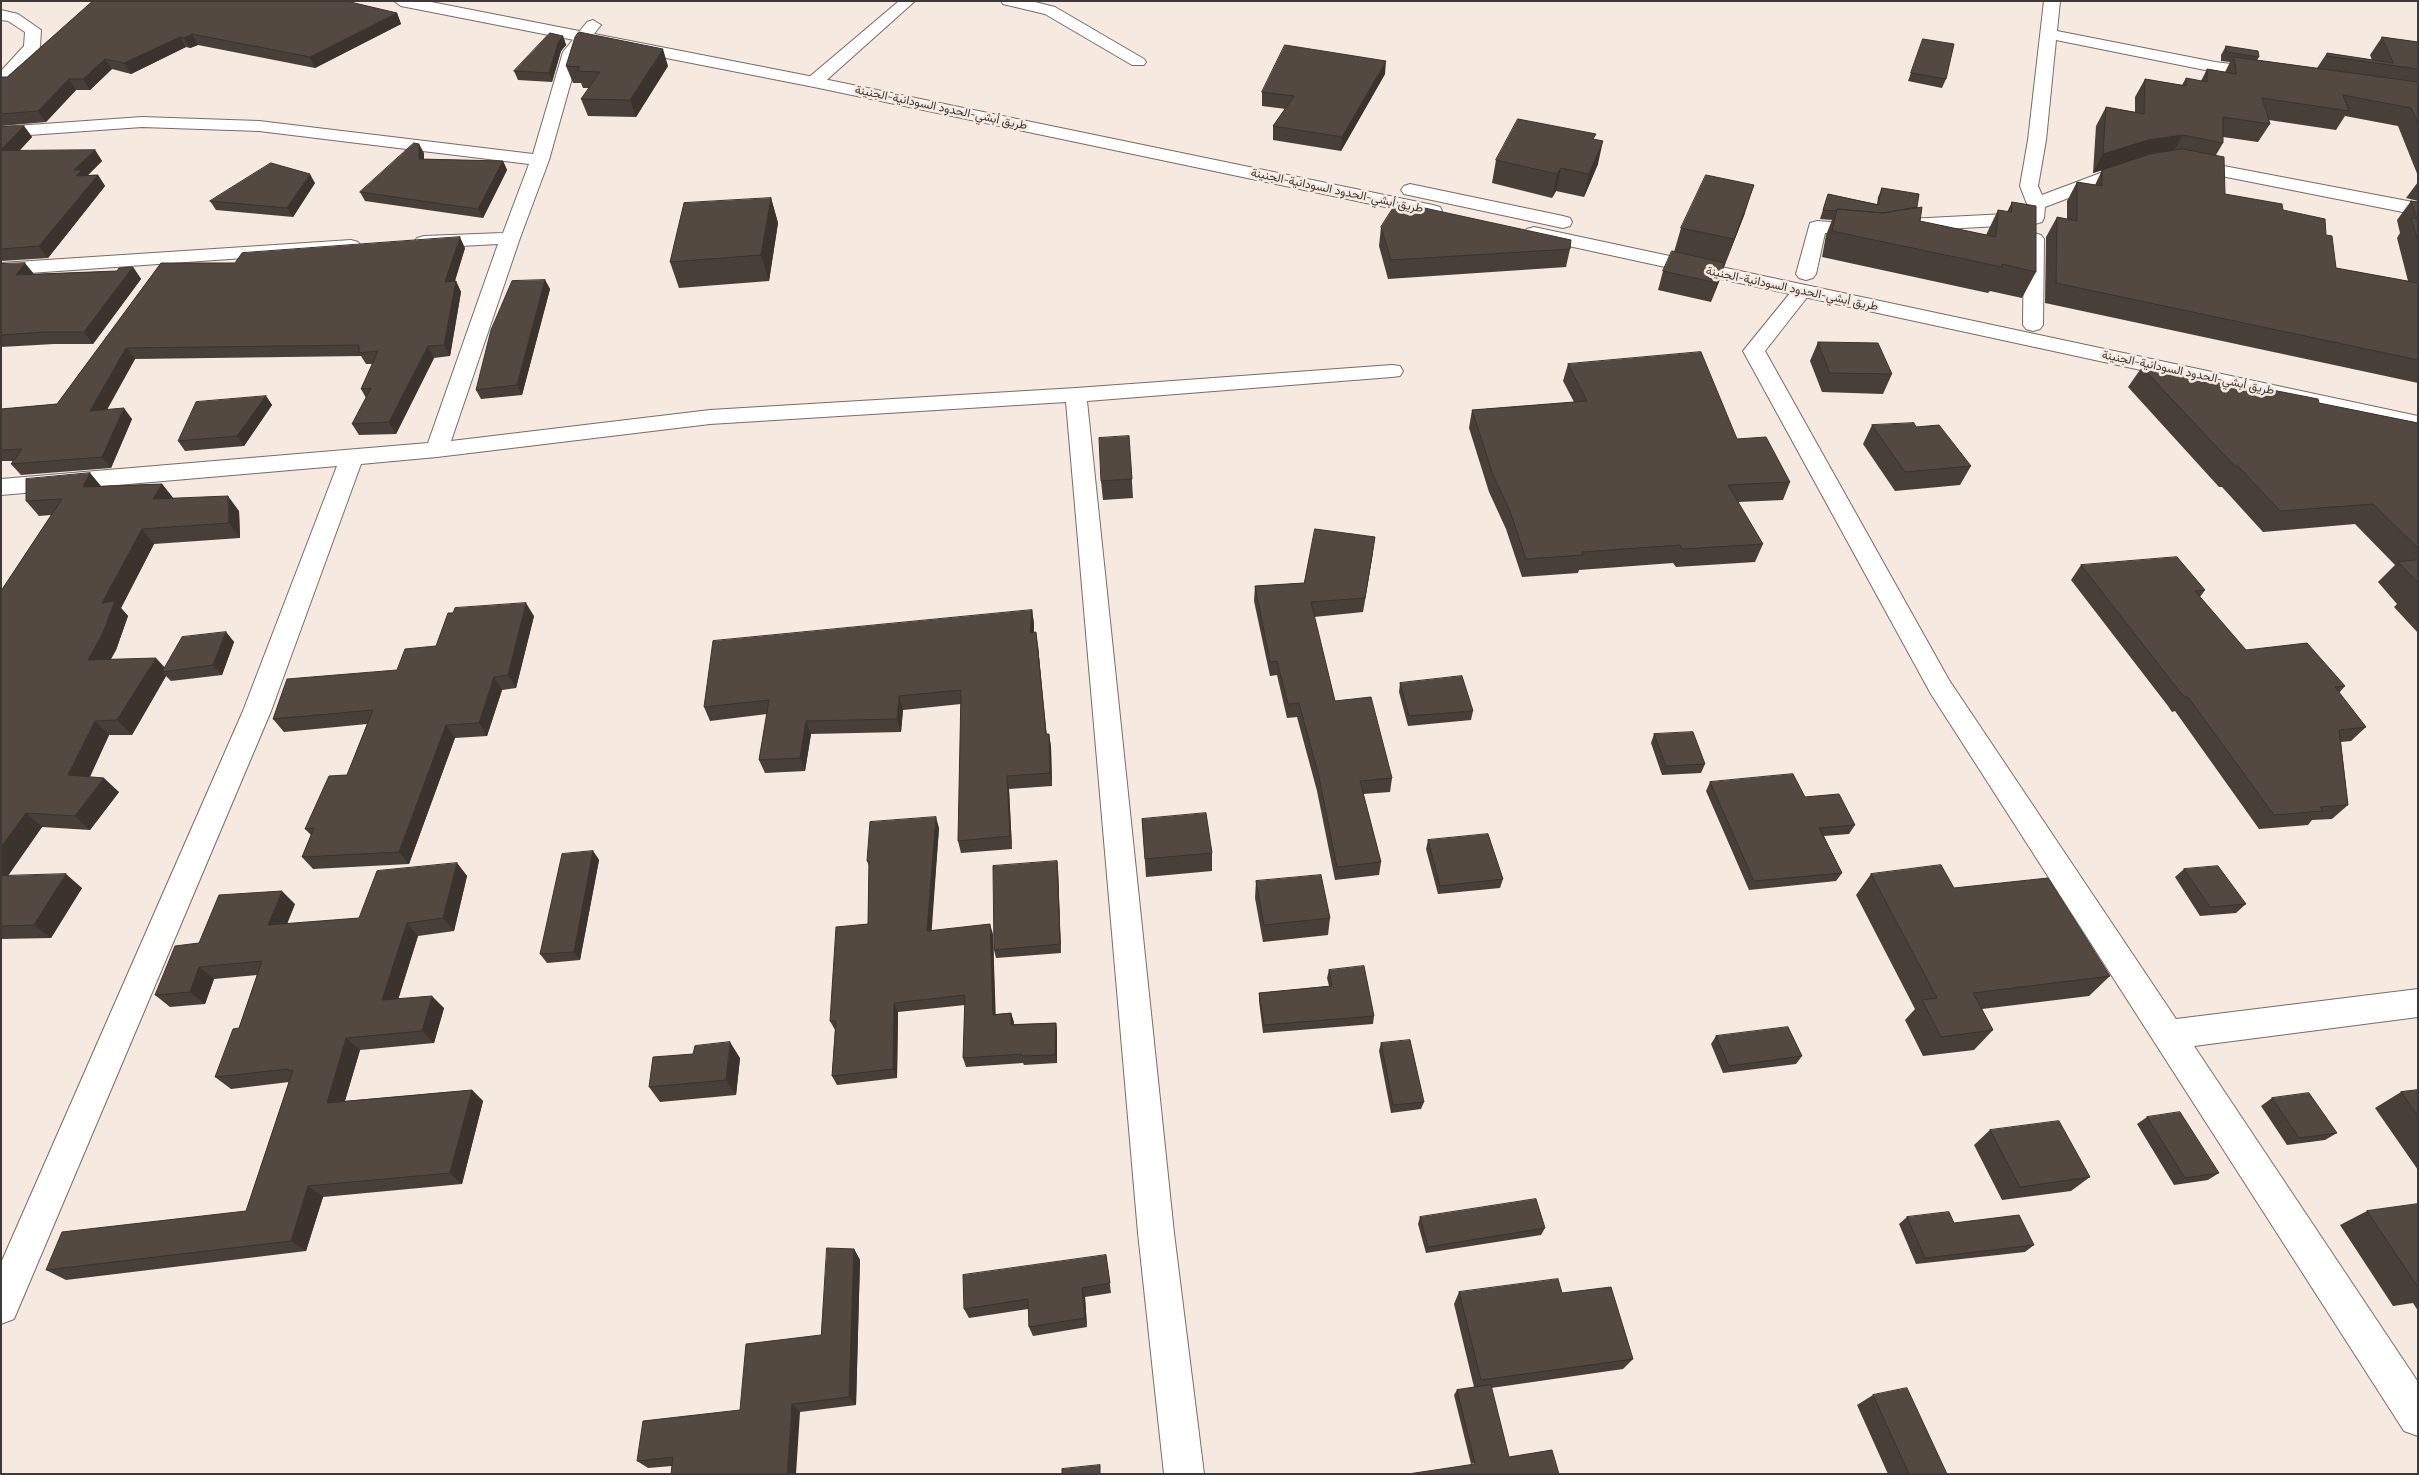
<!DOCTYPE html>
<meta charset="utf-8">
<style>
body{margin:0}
#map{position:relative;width:2419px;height:1475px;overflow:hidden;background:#f5e9e0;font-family:"Space Grotesk",sans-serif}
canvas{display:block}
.frame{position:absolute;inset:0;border:2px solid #3e3936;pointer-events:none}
</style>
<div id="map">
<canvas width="2419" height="1475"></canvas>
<div class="frame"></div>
</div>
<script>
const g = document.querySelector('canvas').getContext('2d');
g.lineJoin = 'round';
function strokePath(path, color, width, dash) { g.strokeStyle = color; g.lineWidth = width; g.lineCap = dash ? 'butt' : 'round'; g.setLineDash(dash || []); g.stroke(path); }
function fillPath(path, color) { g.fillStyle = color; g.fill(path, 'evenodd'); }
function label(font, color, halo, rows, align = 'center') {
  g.font = font + ' "Space Grotesk",Vazirmatn,sans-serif'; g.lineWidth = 5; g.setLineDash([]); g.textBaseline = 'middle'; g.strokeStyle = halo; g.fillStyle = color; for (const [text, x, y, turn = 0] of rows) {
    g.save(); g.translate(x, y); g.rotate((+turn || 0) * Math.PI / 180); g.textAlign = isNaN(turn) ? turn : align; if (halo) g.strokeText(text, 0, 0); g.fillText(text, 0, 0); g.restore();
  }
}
const minor = new Path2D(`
 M899,1H915L820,86H808L806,82L808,78Z
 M1001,1H1031L1055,7L1144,59L1146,62L1144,65H1132L1045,14L1003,4Z
 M2044,1H2060L2057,31L2215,62L2263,68L2269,70L2271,73L2269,76L2263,78L2215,72L2056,40L2046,140L2038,186L2042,195L2127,163H2139L2142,167L2139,171L2045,207L2044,218L2042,222L2035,224L1908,231L1872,237L1825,233L1816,274L1813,278L1806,280L1799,278L1796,274L1810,223L1817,221L1872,225L1908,219L2026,213L2027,204L2020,186L2028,140Z
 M1,10L18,14L41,30L40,47L38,50L7,85L1,86V71L24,46L25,32L8,21L1,20Z
 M593,20L601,25L579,53L549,160L520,238L451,441L710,410L1076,388L1392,365L1400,366L1403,371L1400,376L1392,377L1087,401L1174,1233L1204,1474H1164L1138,1233L1066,402L710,424L437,457L361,464L271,711L14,1319L1,1324V1263L243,711L337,466L1,495V479L428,443L498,244L424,248L417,246L414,242L417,238L424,236L503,233L529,164L259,131L142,127L1,137V127L142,117L259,121L533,154L563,52L587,22Z
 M2187,159L2418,203V215L2181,168L2178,164L2181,160Z
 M2034,233L2041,235L2044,239L2043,325L2040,329L2033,331L2026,329L2023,325L2024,239L2027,235Z
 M351,240L358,242L361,246L358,250L1,275V263Z
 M1802,285L1809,287L1812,291L1765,351L1949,680L2176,1019L2418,989V1017L2194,1046L2418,1382V1436L2404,1431L1931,694L1743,351L1795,287Z`);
const highway = new Path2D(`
 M394,1H426L814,77L1433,205L1440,207L1442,211L1440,215L1433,217L814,87L401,6Z
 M1410,184L1563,216L1570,218L1572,222L1570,226L1563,228L1404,194L1401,190L1404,186Z
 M1534,227L2418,416V430L1527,237L1524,233L1527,229Z`);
strokePath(minor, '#776d65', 2);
strokePath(highway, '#776d65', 2);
fillPath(minor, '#fff');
fillPath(highway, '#fff');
fillPath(new Path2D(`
 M93,1L397,13L401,24L315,68L198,45L190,48L186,47L131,74L112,69L90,90H76L46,122L1,126V77H7Z
 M563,36L566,45L561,51L552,82L518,80L514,71Z
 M2382,37L2418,42V176L2398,126L2345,116L2336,130L2269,120L2270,124L2258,142L2223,137V143L2216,155L2225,194L2283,210L2326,235L2336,268L2408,281L2397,238L2400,233L2397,220L2411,201L2418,202V383L2045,303L2046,237L2057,217L2067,219V201L2077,182L2095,185L2102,170L2124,163L2093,173L2096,126L2106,107L2135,112V97L2145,79L2182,85L2186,78L2201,81L2207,69L2225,72L2230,62L2221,61V55L2226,46L2259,57L2257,60L2317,68L2327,53L2372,60L2370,55Z
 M1923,39L1946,79L1942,88L1908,81Z
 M566,66H668L636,117L588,116L581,99L589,88H583L581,83H573Z
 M1385,74L1341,151L1273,140V126L1286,109L1262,106V92Z
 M24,126L32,137L19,151L95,150L102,161L88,175H98L105,186L48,258L1,261V127Z
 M1595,140L1598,164L1584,197L1556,191L1552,198L1492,183L1496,160Z
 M424,153V159L503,161L507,170L483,218L365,201L360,192Z
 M2418,182V201L2406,198Z
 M315,183L293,217L216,210L210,201Z
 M1882,188L1917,207L1920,221L1986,235L1998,210L2007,212L2012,202L2036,272L2022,298L1990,291L1988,293L1822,257L1826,235L1832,220L1820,219L1828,194L1877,204L1878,197Z
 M771,198L778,223L769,281L679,288L670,262Z
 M1745,213L1724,267L1711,302L1658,290L1663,271L1674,252L1681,228Z
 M1381,227L1570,249L1566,267L1388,279L1379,246Z
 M465,248L455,281H456L461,292L450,356L434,358L396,434L359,435L352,424L366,398L361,389L373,364H366L361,356L135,359L107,410L132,419L111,468L21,475L11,464L13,461H1V409L57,404L161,263H235Z
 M1,264L34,274L117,271L133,267L141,279L93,344H54L1,347Z
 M545,280L550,289L522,395L481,399L476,390Z
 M1818,342L1892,374L1883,394L1822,392L1810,361Z
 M1568,364L1737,439L1790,482L1783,500L1738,502L1763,544L1755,562L1676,567L1673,563L1579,570L1578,573L1522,577L1506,529L1489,492L1469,428L1472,410L1574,402L1563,381Z
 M2142,367L2259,391L2262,388L2319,403L2418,423V633L2394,607L2397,604L2378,582L2395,565L2355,524L2263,532L2222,487H2219L2128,387Z
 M266,396L272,405L244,446L185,451L178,441Z
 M1872,425L1916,427L1971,466L1960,485L1895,491L1863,444Z
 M1129,436L1133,498L1103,500L1101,481Z
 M90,473L101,486L162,484L173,498L239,511L240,538L154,544L121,608L128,616L116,650L111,659L165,668L226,632L234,642L222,675L171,681L166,676L132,735H109L90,777L119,792L90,830L42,827L8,876L82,888L51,938L1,939V591L51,515L39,516L26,501Z
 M1373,552L1363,612L1314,617L1335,701L1392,778L1390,792L1363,794L1381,862L1379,875L1335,880L1317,791L1297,717L1287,718L1277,675L1270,676L1254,601L1255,586L1304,583Z
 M2081,565L2205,590L2200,597L2246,650L2345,686L2339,693L2366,727L2351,741L2341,742L2348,805L2332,819L2312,820L2308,825L2259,829L2175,711L2172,712L2168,706L2071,580Z
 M1032,610L1034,624V632L1038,646L1046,734H1049L1051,747L1052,786L1009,789L1012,849L961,853L958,841L961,704L903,710L901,732L811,734L805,771L765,773L759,760L767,714L710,721L704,707Z
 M534,616L516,688L502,690L487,736L455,738L409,864L313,869L302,857L311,835L305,829L347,775L367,724L284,732L273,719L397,670L436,646Z
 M1400,683L1473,711L1471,720L1408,726L1399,692Z
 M1654,734L1705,764L1701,773L1662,775L1651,743Z
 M1710,782L1805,797L1855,825L1849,834L1824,836L1842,873L1836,881L1749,890L1706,791Z
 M1142,819L1212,853V871L1146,877Z
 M939,828L931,930L993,934L995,1014L1011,1013L1014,1024L1056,1023L1057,1032V1063L1024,1065L1023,1063L966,1067L963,1058L965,1005L898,1012L897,1078L837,1085L832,1076L835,1030L830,1021L868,924L869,866L867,861Z
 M1428,840L1503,879L1500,888L1438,894L1426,849Z
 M593,851L599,860L580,960L547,963L540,954Z
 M1057,861L1058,869L1061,953L996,958L994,950Z
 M457,863L467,876L454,931L418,936L398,999L444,1008L434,1043L360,1050L345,1101L472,1090L483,1101L462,1184L323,1197L306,1251L66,1280L46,1270L246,1211L289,1082L231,1089L215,1077L239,1028L257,975L214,979L205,1004L170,1007L155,995L199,943L295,904L287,924L359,918Z
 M2184,869L2246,904L2236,913L2200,916L2175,877Z
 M1871,874L1954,888L2110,976L2089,996L1982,1009L1993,1030L1974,1050L1923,1056L1905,1020L1915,1009L1856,895Z
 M1256,881L1330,918L1328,935L1263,942L1255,898Z
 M1329,970L1374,1016L1373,1024L1263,1033L1259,1001V993L1329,986L1327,978Z
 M1716,1036L1802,1056L1796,1064L1723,1073L1711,1044Z
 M1381,1043L1424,1102L1421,1109L1391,1113L1379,1051Z
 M740,1058L736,1095L660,1102L649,1087Z
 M2418,1090V1170L2375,1108L2401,1092Z
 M2272,1098L2337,1133L2325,1140L2287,1145L2261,1106Z
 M2147,1117L2219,1173L2208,1180L2174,1185L2137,1124Z
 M1990,1130L2090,1177L2071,1191L2002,1200L1974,1145Z
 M2418,1204V1311L2413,1303L2393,1306L2340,1225L2367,1211Z
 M1420,1217L1545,1228L1541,1235L1426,1253L1418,1224Z
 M1907,1217L1954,1223L2034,1245L2025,1252L1916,1264L1899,1224Z
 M854,1249L860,1260L856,1405L800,1412L672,1466L648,1468L637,1461L740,1410L821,1335Z
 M1106,1255L1111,1293L1085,1297L1087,1327L1033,1336L1029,1327L1028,1309L969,1318L964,1309Z
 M1459,1292L1562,1293L1633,1359L1623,1369L1491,1388L1509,1457L1471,1464L1454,1395L1457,1390L1474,1387L1454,1304Z
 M1873,1395L1947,1474H1888L1857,1405Z`), '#473f38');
fillPath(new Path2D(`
 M397,13L401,24L315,68L310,57Z
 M192,34L198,45L190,48L184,38Z
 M563,36L566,45L561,51L552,82L549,73L558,43Z
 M180,37L186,47L131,74L124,63Z
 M663,49L668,66L636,117L630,100Z
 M105,59L112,69L90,90L83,79Z
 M1386,61L1385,74L1341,151L1342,137Z
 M69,79L76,90L46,122L38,111Z
 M24,126L32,137L9,162L1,150Z
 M2183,135L2172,154L2137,159L2093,173L2103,154L2148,140Z
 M1603,141L1598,164L1584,197L1589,174Z
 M419,144L424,153L423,168L419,159Z
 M95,150L102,161L86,177L76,176L74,170Z
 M503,161L507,170L483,218L478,209Z
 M1561,168L1556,191L1552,198L1557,174Z
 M310,174L315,183L293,217L287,208Z
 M98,175L105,186L48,258L39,246Z
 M1754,185L1745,213L1724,267L1734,239Z
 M771,198L778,223L769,281L761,255Z
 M460,237L465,248L451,293L445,282Z
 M25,263L34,274L16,275Z
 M1725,263L1719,282L1711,302L1717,283Z
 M133,267L141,279L93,344L84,332Z
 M545,280L550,289L522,395L517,385Z
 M456,281L461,292L450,356L444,345Z
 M428,346L434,358L396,434L389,422Z
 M126,348L135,359L99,423L90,411Z
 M266,396L272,405L244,446L237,436Z
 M124,408L132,419L111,468L102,457Z
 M90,473L102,488L83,487Z
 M162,484L174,499H153Z
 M228,496L239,511L240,538L229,523Z
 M142,529L154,544L121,608L128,616L116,650L102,674L88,660L102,603Z
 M1375,537L1373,552L1363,612L1365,598Z
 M526,603L534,616L516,688L508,675Z
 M1032,610L1034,624L1033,646L1030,633Z
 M226,632L234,642L222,675L213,665Z
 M1036,632L1038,646L1048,747L1046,734Z
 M156,658L168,671L162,672L166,676L132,735L117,720Z
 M494,677L502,690L487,736L479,723Z
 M899,696L903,710L901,732L897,719Z
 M95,721L109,735L84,789L68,775Z
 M806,721L811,734L805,771L800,758Z
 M446,725L455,738L409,864L399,852Z
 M1049,734L1051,747L1052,786L1050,773Z
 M1007,776L1009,789L1012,849L1010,836Z
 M104,778L119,792L90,830L75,816Z
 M26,813L42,827L1,885V847Z
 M936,817L939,828L931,940L927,931Z
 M593,851L599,860L580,960L574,952Z
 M1057,861L1058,869L1061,953L1060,944Z
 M457,863L467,876L454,931L443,918Z
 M66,874L82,888L51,938L34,925Z
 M282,891L295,904L281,938L268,925Z
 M407,923L418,936L394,1013L382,1000Z
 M990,924L993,934L996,1024L993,1015Z
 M199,967L214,979L205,1004L190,992Z
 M432,996L444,1008L434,1043L422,1031Z
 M894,1003L898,1012L897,1078L893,1069Z
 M1011,1013L1014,1022V1034L1011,1025Z
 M1056,1023L1057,1032V1063L1055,1055Z
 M346,1038L360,1050L341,1114L327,1103Z
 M730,1042L740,1058L736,1095L726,1080Z
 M472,1090L483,1101L462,1184L450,1173Z
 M308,1186L323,1197L306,1251L291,1241Z
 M854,1249L860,1260L856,1405L849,1397Z
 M1082,1288L1085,1297L1087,1327L1085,1318Z
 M792,1404L800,1412L796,1474H787Z`), '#3a332e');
const building = new Path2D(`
 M93,1H346L397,13L310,57L192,34L184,38L180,37L124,63L105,59L83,79H69L38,111L1,114V77H7Z
 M579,32L663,49L630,100L581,99L600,72L577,71L580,67L566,66L575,37Z
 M550,33L563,36L558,43L549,73L514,71Z
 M2382,37L2418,42V69L2327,56V53L2393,63Z
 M1923,39L1954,44L1946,79L1911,73Z
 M1285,45L1386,61L1342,137L1273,126L1294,96L1262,92Z
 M2226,46L2258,51L2259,57L2227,52Z
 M2234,57L2418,82V123L2411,108L2343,95L2349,111L2262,98L2270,124L2223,117V143L2183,135L2148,140L2103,154L2106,107L2144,114L2145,79L2186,86V78L2207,82V69L2236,74Z
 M1518,119L1596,134L1593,139L1603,141L1589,174L1561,168L1557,174L1496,160Z
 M24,126L1,150V127Z
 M414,143L419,144V159L503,161L478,209L360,192Z
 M2183,149L2224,157L2225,194L2282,204L2283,210L2325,219L2326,235L2332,236L2336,268L2418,283V360L2056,283L2057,217L2077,221V182L2102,186V170L2150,154Z
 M95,150L74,170H82L76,176L98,175L39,246L1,249V151Z
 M271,163L310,174L287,208L210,201Z
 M1706,175L1754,185L1734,239L1681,228Z
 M1882,188L1919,194L1917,207L1882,213L1837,209L1836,211L1823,210L1828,194L1878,205Z
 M771,198L761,255L670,262L684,203Z
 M2411,201L2418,202V241L2411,218L2417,219Z
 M1397,202L1571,240L1570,249L1391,260L1381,227Z
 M2012,202L2036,206V272L2002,264V267L1832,231L1837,209L1883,213L1922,207L1920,221L1996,237L1998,210L2011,212Z
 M460,237L445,282L456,281L444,345L428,346L389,422L352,424L371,388L361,389L378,351L359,353V345L126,348L90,411L124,408L102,457L11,464L22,449L1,450V409L57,404L161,263H235L242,253Z
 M1672,251L1725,263L1717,283L1663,271Z
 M25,263L16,275L117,271L119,268L133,267L84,332H45L1,335V264Z
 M545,280L517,385L476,390L491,330L512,281Z
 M1818,342L1878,343L1892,374L1830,373Z
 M1701,352L1737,439L1766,437L1790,482L1728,485L1763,544L1682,549L1680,545L1582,552L1583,555L1526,559L1510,511L1493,475L1472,410L1587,401L1568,364Z
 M2142,367L2262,391V388L2318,399L2319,403L2418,423V548L2373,504L2280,511L2238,466H2235Z
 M266,396L237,436L178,441L196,402Z
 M1914,423L1916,427L1939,425L1971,466L1905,472L1872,425Z
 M1129,436L1132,479L1101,481L1099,438Z
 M90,473L83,487L162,484L153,499L228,496L229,523L142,529L102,603L115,601L102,635L88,660L156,658L117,720L95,721L68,775L104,778L75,816L26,813L1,847V591L62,499L26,501V479Z
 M1315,529L1375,537L1365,598L1311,602L1335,701L1371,697L1392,778L1360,781L1381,862L1337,867L1319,777L1299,703L1288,704L1277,661L1270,662L1255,586L1304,583Z
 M2177,557L2205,590L2195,591L2246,650L2307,643L2345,686L2335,687L2366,727L2339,730L2348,805L2320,807L2323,811L2274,815L2188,697H2185L2180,692L2081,565Z
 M2418,560V583L2398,562Z
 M526,603L508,675L494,677L479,723L446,725L399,852L302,857L314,828L305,829L329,776L347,775L373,710L273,719L287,679L397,670L405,649L436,646L448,613H453L455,608Z
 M1032,610L1030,633L1036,632L1046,734H1049L1050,773L1007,776L1010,836L958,841L961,690L899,696L897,719L806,721L800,758L759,760L769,700L704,707L713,641Z
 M226,632L213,665L162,672L182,637Z
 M1462,676L1473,711L1409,716L1400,683Z
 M1693,732L1705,764L1666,766L1654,734Z
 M1793,774L1805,797L1839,794L1855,825L1819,828L1842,873L1754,881L1710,782Z
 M1206,813L1212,853L1145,859L1142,819Z
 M936,817L927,931L990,924L993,1015L1011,1013V1025L1056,1023L1055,1055L1022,1056V1054L963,1058L965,995L894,1003L893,1069L832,1076L836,1021H830L836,927L868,924L869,861H867L870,822Z
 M1488,834L1503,879L1440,886L1428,840Z
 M593,851L574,952L540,954L562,854Z
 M1057,861L1060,944L994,950L993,866Z
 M457,863L443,918L407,923L382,1000L432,996L422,1031L346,1038L327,1103L472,1090L450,1173L308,1186L291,1241L46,1270L62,1232L246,1211L293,1070L288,1071V1069L215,1077L233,1029L239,1028L262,961L199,967L190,992L155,995L175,946L199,943L219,895L282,891L268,925L359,918L377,871Z
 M1941,865L1954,888L2048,878L2110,976L1973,993L1993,1030L1941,1037L1922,1000L1937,998L1871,874Z
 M2218,866L2246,904L2210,907L2184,869Z
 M66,874L34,925L1,926V876Z
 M1321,875L1330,918L1264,925L1256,881Z
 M1364,966L1374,1016L1264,1025L1259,993L1332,986L1329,970Z
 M1788,1027L1802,1056L1729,1066L1716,1036Z
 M1410,1040L1424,1102L1393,1105L1381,1043Z
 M730,1042L726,1080L649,1087L653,1057L693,1054L695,1046Z
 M2418,1090V1116L2401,1092Z
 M2309,1093L2337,1133L2299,1138L2272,1098Z
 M2180,1112L2219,1173L2185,1178L2147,1117Z
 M2059,1121L2090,1177L2020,1187L1990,1130Z
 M1536,1199L1545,1228L1428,1247L1420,1217Z
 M2418,1204V1287L2367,1211Z
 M1949,1212L1954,1223L2019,1215L2034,1245L1925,1258L1907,1217Z
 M827,1248L854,1249L849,1397L792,1404L787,1474H671L673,1457L637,1461L643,1421L740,1410L746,1344L821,1335Z
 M1106,1255L1110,1283L1082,1288L1085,1318L1029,1327L1028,1299L964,1309L963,1275Z
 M1558,1279L1562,1293L1611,1287L1633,1359L1481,1380L1459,1292Z
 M1491,1385L1509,1457L1552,1450L1559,1474H1408L1475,1464L1457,1390Z
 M1907,1388L1947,1474H1909L1873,1395Z
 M1100,1465V1474H1062V1469Z`);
fillPath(building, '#534941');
strokePath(building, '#3a332e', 1);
label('12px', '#3e3936', '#f5e9e0', [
 ["طريق أبشي-الحدود السودانية-الجنينة",941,108,12],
 ["طريق أبشي-الحدود السودانية-الجنينة",1337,191,12],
 ["طريق أبشي-الحدود السودانية-الجنينة",1792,289,12],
 ["طريق أبشي-الحدود السودانية-الجنينة",2188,373,12]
]);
</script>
